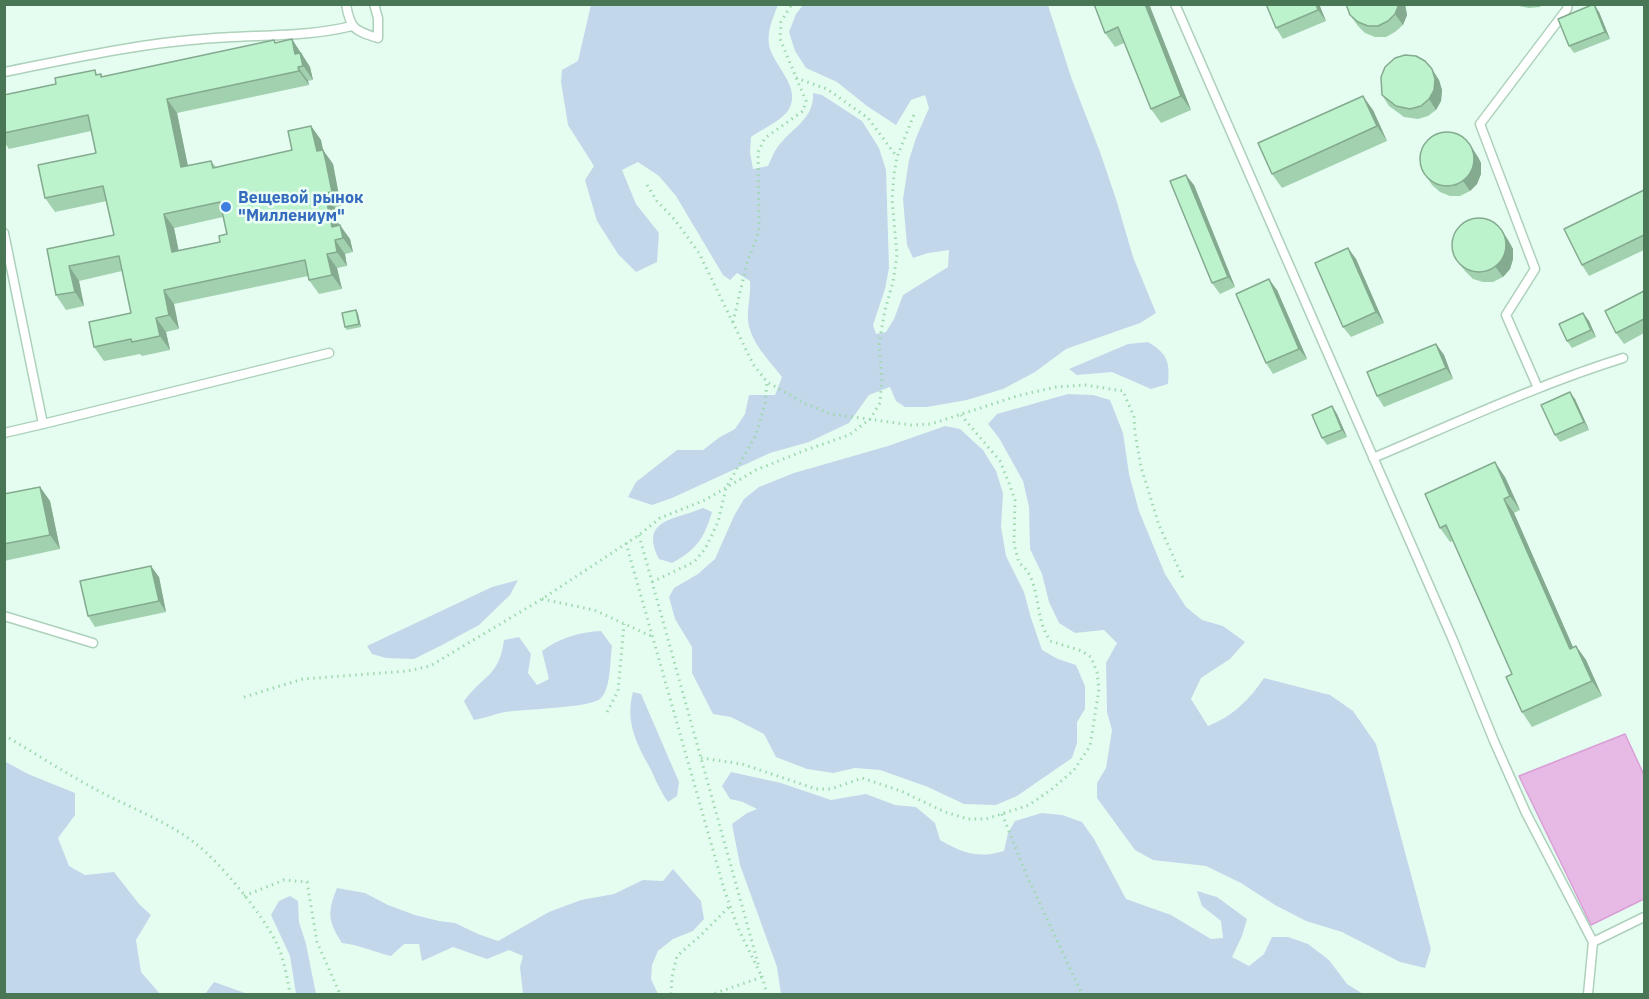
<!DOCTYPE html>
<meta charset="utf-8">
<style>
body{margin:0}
#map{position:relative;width:1649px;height:999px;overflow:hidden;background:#e5fdf1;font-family:"IBM Plex Sans",sans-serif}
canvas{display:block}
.frame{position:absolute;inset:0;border:6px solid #497755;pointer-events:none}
</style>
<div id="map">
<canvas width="1649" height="999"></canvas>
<div class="frame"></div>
</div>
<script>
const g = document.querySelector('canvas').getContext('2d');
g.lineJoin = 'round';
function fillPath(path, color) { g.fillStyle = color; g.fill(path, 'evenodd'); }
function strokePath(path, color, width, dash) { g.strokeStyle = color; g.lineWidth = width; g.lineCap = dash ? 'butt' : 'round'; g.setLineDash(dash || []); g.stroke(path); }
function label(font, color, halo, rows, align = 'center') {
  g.font = font + ' "IBM Plex Sans",sans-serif'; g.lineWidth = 5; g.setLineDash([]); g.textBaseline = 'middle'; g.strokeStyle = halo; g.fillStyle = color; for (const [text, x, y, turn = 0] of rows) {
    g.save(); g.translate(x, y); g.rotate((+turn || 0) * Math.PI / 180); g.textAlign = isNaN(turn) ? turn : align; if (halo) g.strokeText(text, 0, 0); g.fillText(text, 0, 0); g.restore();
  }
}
fillPath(new Path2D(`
 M803,5H1048L1071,77L1100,152L1116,199L1133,257L1156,313L1140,323L1066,349L1035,372L1003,389L967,400L927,407H905L896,401L890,387L869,395L849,423L809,442L770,453L672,498L652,505L628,497L636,482L677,450H703L720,437L735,429L745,414L749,395H775L782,377C769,360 750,342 748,320C747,308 751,295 750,281L737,273L730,280L723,275L676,196L659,176L638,162L622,170L636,204L659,233L657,262L636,272L618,254L597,221L585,180L594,166L568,125L561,82L562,70L578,61L591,5H778C773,18 767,30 769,45C772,64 802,87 789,109C782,121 762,129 751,137L750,152L753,169L768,166C771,160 773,153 777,148C790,129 815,119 813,93L822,95L862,121L879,148L886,170L889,268L885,289L873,325L876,334L886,332L894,319L903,295L948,267L949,250L928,253L913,258L907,245L903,199L909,160L916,138L929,108L925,95L911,100L896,125L867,106L837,82L806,68L795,51L789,32L796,14Z
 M1148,342C1168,354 1170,362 1168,384L1151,389L1112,372L1077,375L1069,369L1128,344Z
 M1068,394L1093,395L1110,400L1123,433L1129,474L1139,511L1165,574L1186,607L1202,620L1223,626L1245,642L1230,659L1201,678L1191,699L1208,726C1233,716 1249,700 1264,678L1330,695L1353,711L1376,744L1431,949L1425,968L1400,962L1342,932L1306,921L1275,905L1241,883L1206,866L1153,860L1135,850L1097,798V783L1106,768L1112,730L1107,712L1106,663L1117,643L1104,630L1075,633L1059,623L1049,602L1042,574L1030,549L1029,507L1023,481L999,438L988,424L997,414Z
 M945,426L960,429L983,450L996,471L1003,493L1001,527L1006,556L1024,592L1031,618L1042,650L1058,659L1076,665L1085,686V709L1077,722V743L1072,758L1017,796L996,805L964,804L928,787L880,770L855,768L833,773L807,769L776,757L764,734L731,717L713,714L692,673V647L675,619L669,597L674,588L698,574L715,559L734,516L744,499L759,487L794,473L888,446Z
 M703,508L712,512C704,539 696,550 672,563L659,559C639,519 675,520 703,508Z
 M518,580L510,595L479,625L442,645L414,659L386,658L372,654L367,646L492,587Z
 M601,631L612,646C610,660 611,690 600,699C589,708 524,709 505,712C495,714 485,718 474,720L464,701C483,675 499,677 504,640L519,637L531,654L528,673L537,685L549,679L542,651C559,638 580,632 601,631Z
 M633,692L641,694L679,782L677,796L668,802C660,791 656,780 650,768C636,743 625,721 633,692Z
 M4,761L28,774L75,793V815L58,838L69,866L85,875L114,872L139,904L151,915L136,940L141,972L160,994H5Z
 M731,772L781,783L831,800L866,794L895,805L916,807L935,823L940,840C963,853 977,859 1004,851L1008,833L1015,821L1042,813L1062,815L1082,822L1094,839L1126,899L1171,915L1211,939L1223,938L1221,921L1202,906L1197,891L1217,897L1247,919L1242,936L1232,957L1249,966L1264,954L1272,937H1288L1308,944L1329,960L1347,984L1363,994H781L777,967L740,865L732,824L747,813L757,809L743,802L730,799L722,786Z
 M673,869L701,901L704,919L693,931L673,939L658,951L652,965L651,979L658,994H523L520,967L523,956L509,950L487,959L453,947L422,961L419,944H404L391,956C374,952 360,945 342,943C328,921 327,913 337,888L365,893L388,905L415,915L439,921L455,923L478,934L498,941L549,912L581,900L614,894L643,880L663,881Z
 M290,896L298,901L299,922L306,944L316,994H296L290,956L271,915L279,901Z
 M214,982L245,993L259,994H205Z`), '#c3d7eb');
const water = new Path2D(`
 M1625,734L1644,775V899L1591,925L1519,776Z`);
fillPath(water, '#e7b9e5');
strokePath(water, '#d99fd6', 1.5);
const lane = new Path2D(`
 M346,4C350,29 355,31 378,38V18L374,4
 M1175,4L1453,640L1494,741L1526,813L1593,942L1588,994
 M4,72C70,59 136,44 202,39C252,34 304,38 352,26
 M4,233L43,424L4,433
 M1538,388L1506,315L1535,269L1480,124L1567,9L1568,4
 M43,424L329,353
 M1373,458C1456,423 1537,385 1623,358
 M4,616L93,643
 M1593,942L1644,917`);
strokePath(lane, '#add1ba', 11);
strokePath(new Path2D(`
 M796,78L827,89L868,118L897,157
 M647,185L657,201L675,220L699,253L753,364L767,382L806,404L831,414L911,425L931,424L1017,396L1056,387L1085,385L1123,391L1134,417L1135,433L1141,467L1159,525L1183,578
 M733,322L747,263L759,231L758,152L765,138L803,111L806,101L780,39L781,22L792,4
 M639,535L759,967
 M626,543L724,889L738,928L762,977L713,994
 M652,582L694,562L705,549L718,522L726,488L756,435L765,404L767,382
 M542,599L594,610L651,636
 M244,697L303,679L408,671L430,666L542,599L639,535L660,518L705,500L756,470L803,451L849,435L870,419L880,403L882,378L879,344L885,310L893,282L897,255L892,199L894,174L897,157L915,112
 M607,712L618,691L624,624
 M4,735C34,753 64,772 95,789C128,807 165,820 195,843C220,862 262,914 276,942C284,958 287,977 290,994
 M701,758L742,764L816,789H831L862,778L901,791L945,812L968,819H986L1029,805L1052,789L1074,770L1090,746L1099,689L1097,672L1091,657L1082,651L1050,641C1047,635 1044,630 1042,624C1036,604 1037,575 1019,563L1014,544L1015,500L1009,483L1000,461L961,415
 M1002,814L1027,876L1082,994
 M244,896L284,880L307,882L317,942L340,994
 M762,976L767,994
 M671,994L672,977L677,956L700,936L730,906`), '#9fd8af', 3, [1.5, 4.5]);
strokePath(lane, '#fff', 8);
fillPath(new Path2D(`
 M1149,4L1191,110L1161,123L1151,109L1124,43L1115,47L1105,33Z
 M1319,4L1326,21L1283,39L1276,28Z
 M1346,4H1405L1407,15L1403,25L1395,32L1386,37H1375L1365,33L1358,26L1350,15Z
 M1517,4H1543L1540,7L1529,8L1519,6Z
 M1599,12L1610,39L1574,53L1569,46Z
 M276,42L302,53L303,56L310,67L313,80L308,81L309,85L177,113L188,166L211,161L216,167L292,150L311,126L321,140L323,150L333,164L341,206L335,208L339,226L350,239L353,252L345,254L347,266L337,268L342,289L319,294L309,280L308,276L174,304L179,329L166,332L170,350L142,356L140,354L104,361L94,347L131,313L122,271L79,281L84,306L66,310L56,295L47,249L114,235L107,201L55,212L45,198L96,153L91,131L9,149L4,142V95L101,74L103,77ZM223,217L227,234L220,242L178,250L174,228Z
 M1439,80L1442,90L1441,101L1436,110L1428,116L1418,119L1404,117L1389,106L1382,95Z
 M1373,110L1387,141L1282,188L1272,174Z
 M1478,157L1481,163V174L1477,184L1470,191L1460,196H1450L1440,192L1432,185L1425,174Z
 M1194,185L1235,287L1220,294L1212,283Z
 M1644,190V250L1589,276L1582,265Z
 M1501,229L1508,240L1513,249V259L1510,269L1503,277L1493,282H1483L1473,279L1465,271L1457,261Z
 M1348,248L1356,259L1384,323L1351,337L1343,327Z
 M1277,290L1307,359L1273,374L1266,363Z
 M1644,291V333L1624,344L1616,333Z
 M356,310L358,314L361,327L347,330L345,327Z
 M1583,313L1589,321L1596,337L1572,348L1567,341Z
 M1436,344L1444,355L1453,379L1384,407L1377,396Z
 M1575,399L1589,430L1560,442L1555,435Z
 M1332,406L1337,414L1347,437L1327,445L1322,438Z
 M1505,477L1520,510L1514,513L1573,647L1576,646L1586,660L1602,696L1532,727L1522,712L1512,674L1453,541L1450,542L1440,528Z
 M40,487L50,501L60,549L4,561V494Z
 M159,577L166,612L95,627L88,616Z`), '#a2d1af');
fillPath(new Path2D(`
 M1145,4H1149L1191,110L1181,96Z
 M1316,4H1319L1326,21L1318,10Z
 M1399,4H1405L1407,15L1403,25L1395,14Z
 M1594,4L1599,12L1610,39L1605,32Z
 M292,39L310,67L313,80L295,54Z
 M298,67L308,81L309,85L299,71Z
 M1432,69L1439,80L1442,90L1441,101L1436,110L1429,99Z
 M1363,96L1373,110L1387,141L1377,126Z
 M167,99L177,113L191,181L181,167Z
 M311,126L321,140L323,150L333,164L341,206L332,192L317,151Z
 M1471,146L1478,157L1481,163V174L1477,184L1470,191L1463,181Z
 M1186,175L1194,185L1235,287L1228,277Z
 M325,193L335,208L342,239L332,227Z
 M164,214L174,228L182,266L172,252Z
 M340,225L350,239L353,252L343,238Z
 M1501,229L1508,240L1513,249V259L1510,269L1503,277L1495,266Z
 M335,240L345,254L347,266L337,252Z
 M1348,248L1356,259L1384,323L1376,312Z
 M327,254L337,268L342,289L332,275Z
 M69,266L79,281L84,306L75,292Z
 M1269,279L1277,290L1307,359L1299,349Z
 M164,290L174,304L179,329L169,315Z
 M356,310L358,314L361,327L359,324Z
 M1583,313L1589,321L1596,337L1591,330Z
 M156,318L166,332L170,350L160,336Z
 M1436,344L1444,355L1453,379L1446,368Z
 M1570,392L1575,399L1589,430L1584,422Z
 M1332,406L1337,414L1347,437L1342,430Z
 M1495,462L1505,477L1520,510L1510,496Z
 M40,487L50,501L60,549L50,535Z
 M1504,499L1514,513L1580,663L1570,649Z
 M151,566L159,577L166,612L159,601Z
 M1576,646L1586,660L1602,696L1592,681Z`), '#84aa8f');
const building = new Path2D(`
 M1094,4H1145L1181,96L1151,109L1118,27L1105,33Z
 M1266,4H1316L1318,10L1276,28Z
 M1346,4H1399L1395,14L1388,21L1378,26H1368L1358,22L1350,15Z
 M1594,4L1605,32L1569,46L1558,19Z
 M292,39L295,54L300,53L303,66L298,67L299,71L167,99L181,167L211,161L213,168L292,150L288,131L311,126L317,151L323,150L326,162L332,192L325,193L332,227L340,225L343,238L335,240L337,252L327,254L332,275L309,280L305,260L164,290L169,315L156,318L160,336L132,342L131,339L94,347L89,322L131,313L119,256L69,266L75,292L56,295L47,249L114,235L103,186L45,198L38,165L96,153L88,115L4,133V95L56,84L55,78L95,70L96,75L101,74V77L274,40L275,43ZM220,202L227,234L219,236L220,242L172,252L164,214Z
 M1405,55L1416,56L1425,61L1432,69L1435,79L1434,90L1429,99L1421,106L1410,109L1396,106L1382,95L1381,77L1385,67L1395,58Z
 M1363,96L1377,126L1272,174L1258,143Z
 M1420 159a27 27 0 1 1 54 0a27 27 0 1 1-54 0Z
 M1186,175L1228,277L1212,283L1170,181Z
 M1644,190V235L1582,265L1564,229Z
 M1452 245a27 27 0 1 1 54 0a27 27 0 1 1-54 0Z
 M1348,248L1376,312L1343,327L1315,263Z
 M1269,279L1299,349L1266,363L1236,294Z
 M1644,291V319L1616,333L1605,311Z
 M356,310L359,324L345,327L342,313Z
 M1583,313L1591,330L1567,341L1559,324Z
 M1436,344L1446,368L1377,396L1367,372Z
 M1570,392L1584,422L1555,435L1541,405Z
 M1332,406L1342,430L1322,438L1312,415Z
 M1495,462L1510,496L1504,499L1570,649L1576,646L1592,681L1522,712L1506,677L1512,674L1446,525L1440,528L1425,494Z
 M40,487L50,535L4,544V494Z
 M151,566L159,601L88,616L80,581Z`);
fillPath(building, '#bcf3cc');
strokePath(building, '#84aa8f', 1.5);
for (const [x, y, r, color] of [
 [226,207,6,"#3f7fe0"]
]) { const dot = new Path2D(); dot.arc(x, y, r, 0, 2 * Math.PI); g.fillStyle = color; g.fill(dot); strokePath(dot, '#ecfff5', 2); }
label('bold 16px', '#366cbe', '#ecfff5', [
 ["Вещевой рынок",238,198],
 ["\"Миллениум\"",238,216]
], 'left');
</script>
